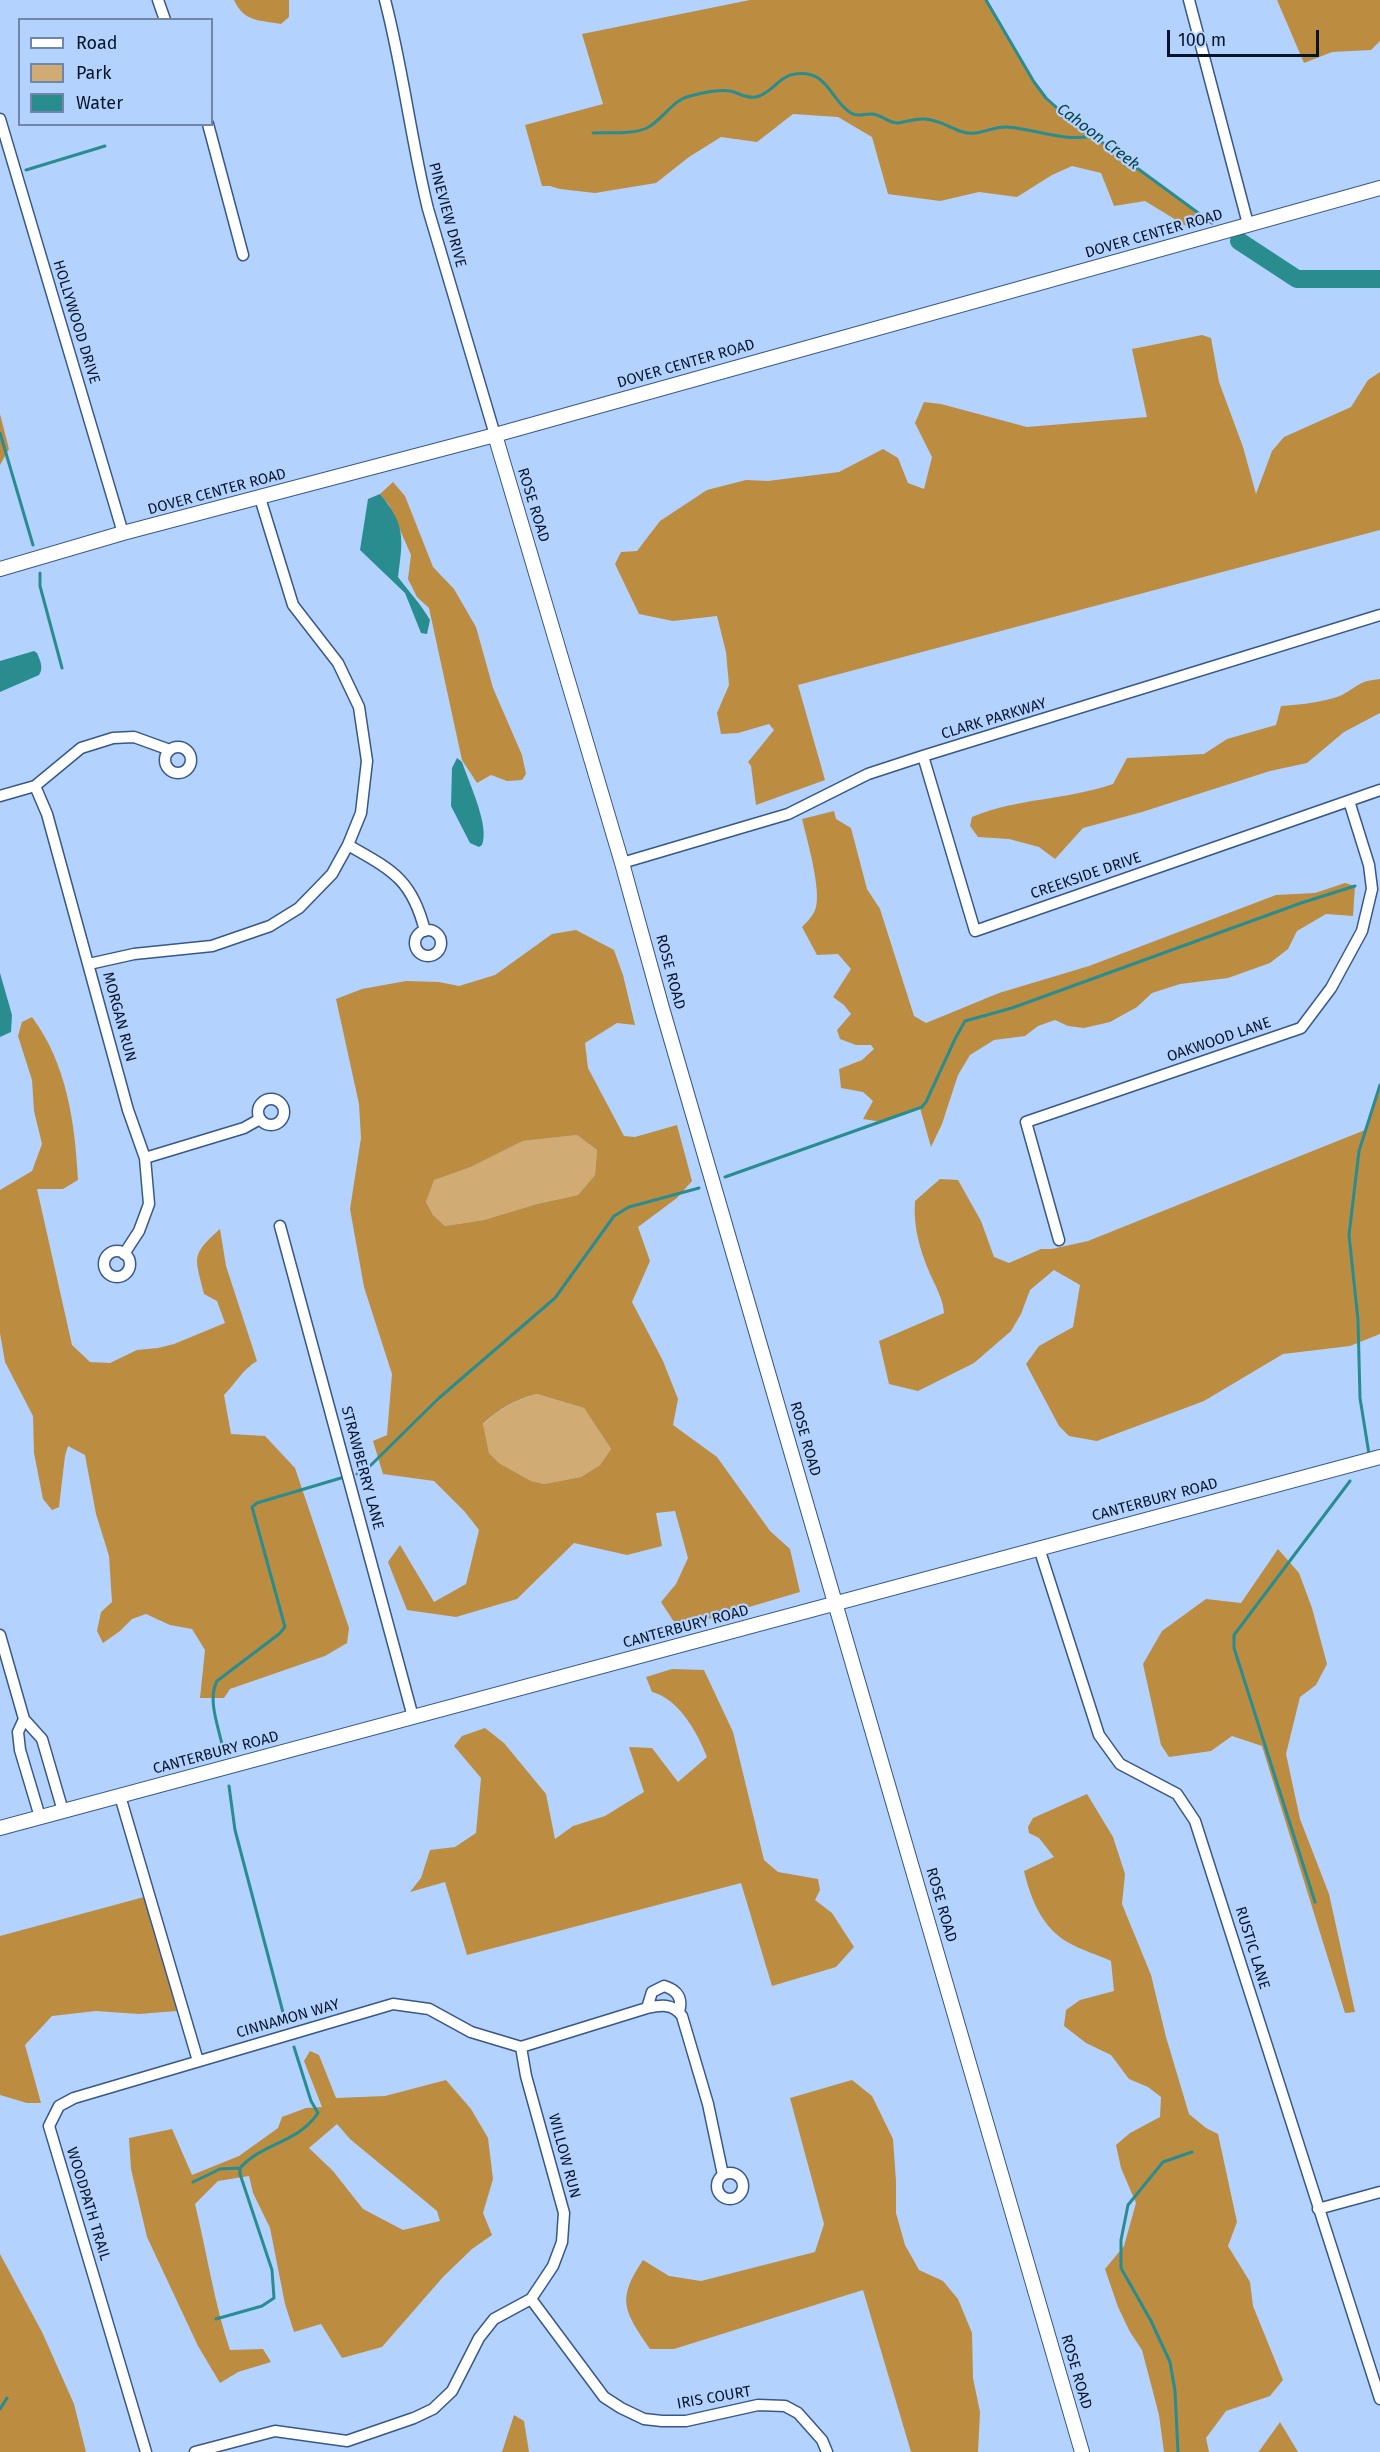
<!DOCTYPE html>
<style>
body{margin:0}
#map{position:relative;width:1380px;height:2452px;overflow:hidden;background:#b3d2fe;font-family:"Fira Sans",sans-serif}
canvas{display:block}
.legend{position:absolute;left:18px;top:18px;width:195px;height:108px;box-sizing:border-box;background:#b3d2fe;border:2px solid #6f86a8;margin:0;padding:8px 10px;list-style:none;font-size:18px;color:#081528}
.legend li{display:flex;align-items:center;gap:12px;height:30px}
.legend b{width:30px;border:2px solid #6f86a8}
.scale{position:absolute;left:1167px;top:30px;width:152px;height:27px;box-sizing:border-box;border:3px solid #081528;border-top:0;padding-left:8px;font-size:18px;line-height:21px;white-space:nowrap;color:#081528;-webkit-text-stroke:4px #b3d2fe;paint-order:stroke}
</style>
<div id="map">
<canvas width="1380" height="2452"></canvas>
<ul class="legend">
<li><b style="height:8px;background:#fff"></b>Road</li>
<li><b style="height:16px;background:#d0ab73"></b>Park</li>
<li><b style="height:16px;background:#298c8f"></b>Water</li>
</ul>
<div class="scale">100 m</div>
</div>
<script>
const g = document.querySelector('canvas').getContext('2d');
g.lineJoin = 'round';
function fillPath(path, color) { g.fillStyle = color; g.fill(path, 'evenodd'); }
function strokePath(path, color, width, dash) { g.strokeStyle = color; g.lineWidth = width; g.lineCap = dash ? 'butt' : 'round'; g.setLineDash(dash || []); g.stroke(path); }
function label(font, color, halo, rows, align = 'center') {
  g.font = font + ' "Fira Sans",sans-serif'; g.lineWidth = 4.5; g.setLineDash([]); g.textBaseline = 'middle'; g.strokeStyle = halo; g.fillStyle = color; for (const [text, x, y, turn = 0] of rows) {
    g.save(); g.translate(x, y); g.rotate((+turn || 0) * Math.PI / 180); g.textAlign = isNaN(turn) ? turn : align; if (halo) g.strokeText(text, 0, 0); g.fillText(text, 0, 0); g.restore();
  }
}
fillPath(new Path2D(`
 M577,1135L597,1150L595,1175L578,1195L537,1204L484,1220L445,1226L433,1215L426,1202L433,1180L471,1167L523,1141Z
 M537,1394L584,1408L611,1449L600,1465L581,1477L544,1484L531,1481L499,1463L489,1453L483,1425C500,1408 514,1401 537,1394Z`), '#d0ab73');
fillPath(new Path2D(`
 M234,0H289V17L281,24C259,20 244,22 234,0Z
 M750,0H986L1034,82L1046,98L1066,117L1212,223L1191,229L1145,201L1114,206L1101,173L1072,166L1052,175L1017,197L979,192L940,201L888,194L872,137L838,117L793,114L757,142L721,137L689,157L656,183L595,193L560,189L550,186H542L525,125L603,104L582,34Z
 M1277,0H1380V41L1371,50L1332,52L1304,63Z
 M1202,335L1211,338L1219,382L1243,447L1256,494L1272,451L1284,437L1351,407L1368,380L1380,372V530L798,685L825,780L756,805L751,766L748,762L774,730L769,724L738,733L721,734L717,713L729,685L726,652L717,616L673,621L639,614L615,564L621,552L637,551L660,521L707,490L746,480L768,481L839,472L883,449L898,458L908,483L924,489L932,457L915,423L924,402L941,404L1027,427L1147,417L1132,349Z
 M0,414L9,449L0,465Z
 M393,482L405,496L433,567L454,589L476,627L493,688L522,755L526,774L522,780L507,781L491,775L477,783L462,760L429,608L417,597L408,579L411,555L389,505L380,494Z
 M1380,679V713L1344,732L1307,763L1270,771L1142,812L1083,828L1055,859L1039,847L1009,839L978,837L970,826L972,817C1017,798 1067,800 1113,784L1127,758L1204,754L1227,739L1276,725L1281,706C1298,705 1326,702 1342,695C1359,686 1358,681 1380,679Z
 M834,811L836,819L851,828L867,889L880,909L914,1016L926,1023L999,993L1089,966L1276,895L1315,893L1345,883L1355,886L1353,916L1326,914L1297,931L1288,949L1270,963L1228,978L1180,984L1152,993L1137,1007L1110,1022L1084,1028L1068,1026L1055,1020L1038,1026L1025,1036L994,1040L970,1055L958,1075L942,1124L931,1147L920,1108L882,1122L863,1119L873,1101L863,1092L841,1088L839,1069L862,1060L874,1049L871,1045H856L840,1039L837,1030L851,1014L844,1005L833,997L851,969L838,954L817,955L802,927C808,921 814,915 816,907C821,889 807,839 802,819Z
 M576,930L614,950L623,975L635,1025L617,1023L585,1043L588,1068L624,1136L635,1137L677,1125L692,1181L677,1198L638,1227L650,1261L632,1302L663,1361L678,1399L673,1425L717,1457L770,1531L790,1549L800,1592L678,1628L661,1602L676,1584L688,1558L675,1511L656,1513L662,1546L627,1555L574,1543L517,1599L456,1617L407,1610L388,1562L400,1545L434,1602L466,1584L479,1530L465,1512L434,1481L383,1474L373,1441L387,1435L392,1374L364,1287L350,1209L361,1138L359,1104L336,999L362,989L406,981L439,982L459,986L495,975L552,934ZM577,1135L597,1150L595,1175L578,1195L537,1204L484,1220L445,1226L433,1215L426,1202L434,1180L471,1167L523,1141ZM537,1394L584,1408L611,1449L600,1465L581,1477L544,1484L531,1481L499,1463L489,1453L483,1424C500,1408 514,1400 537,1394Z
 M32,1017C67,1064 75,1123 78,1180L63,1189H37L72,1345L90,1362L110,1363L137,1350L158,1348L174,1344L225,1323L217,1301L204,1294C195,1256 190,1256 220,1229L226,1266L257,1361C243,1369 235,1384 224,1395L231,1434L265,1436L295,1468L349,1628L347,1643L325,1656L230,1689L224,1698H200L205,1650L192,1629L170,1625L146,1614L132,1619L120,1631L103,1643L97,1631L101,1612L112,1602L109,1556L96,1514L85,1455L68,1446L65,1456L59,1507L52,1510L43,1499L34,1453L33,1416L5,1362L0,1333V1190L32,1171L42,1144L34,1111L32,1080L18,1036L22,1022Z
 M1380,1085V1334L1350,1346L1283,1354L1204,1401L1097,1441L1069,1436L1059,1426L1026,1364L1039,1346L1073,1327L1080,1285L1054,1270L1030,1290L1021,1314L1011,1331L974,1363L918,1391L889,1384L879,1341L944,1313C943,1299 936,1287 930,1274C920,1250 913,1227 915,1201L940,1179L958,1180L981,1221L994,1257L1009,1263L1041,1249H1052L1088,1241L1365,1130Z
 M1278,1549L1299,1573L1312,1608L1327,1664L1316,1685L1300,1697L1286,1754L1300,1819L1329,1894L1355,2012L1345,2013L1262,1746L1232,1736L1211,1751L1169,1757L1161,1745L1143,1664L1162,1631L1206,1599L1241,1603Z
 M672,1669L704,1670L733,1732L764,1860L778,1872L818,1879L820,1890L815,1900L832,1913L854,1947L836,1967L772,1986L741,1883L467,1955L445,1882L410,1892L421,1878L430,1850L455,1847L476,1833L481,1778L454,1746L462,1736L485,1728L504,1743L546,1794L555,1839L573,1826L605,1816L644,1792L629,1747L652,1748L678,1782L707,1757C697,1732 679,1699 652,1692L646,1677Z
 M1087,1794L1113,1837L1125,1874L1122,1904L1151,1975L1166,2037L1189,2114L1206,2128L1218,2134L1237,2222L1228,2246L1250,2282L1253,2306L1283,2380L1270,2396L1226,2411L1206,2438L1209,2452H1164L1159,2415L1142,2350L1130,2332L1118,2307L1105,2269L1124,2246L1136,2203L1121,2168L1116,2145L1130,2133L1160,2117L1161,2097L1148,2087L1129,2079L1111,2055L1086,2043L1064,2026L1066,2010L1080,2000L1114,1991L1111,1961C1098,1955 1084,1951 1071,1944C1043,1930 1031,1900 1024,1871L1054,1857L1039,1838L1029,1833L1028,1827L1033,1818Z
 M144,1897L177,2011L139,2014L96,2011L52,2016L25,2045L41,2103H27L0,2095V1936Z
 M310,2051L319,2055L336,2098L385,2096L446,2080L471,2109L488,2138L493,2179L483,2213L492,2235L472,2249L443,2277L382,2347L342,2358L321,2324L294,2332L285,2304L270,2228L253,2193L249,2176L218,2181L195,2204C207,2253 214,2303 230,2350L263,2349L271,2362L238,2372L220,2383L198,2346L147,2237L131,2169L129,2138L172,2129L192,2175L239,2156L278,2128L282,2117L306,2108L322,2107L304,2061ZM337,2124L350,2139L437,2211L440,2221L403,2230L363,2209L333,2171L309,2148Z
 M852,2080L872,2096L893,2139L896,2181V2213L905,2245L919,2270L943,2281L958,2299L972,2333L973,2378L980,2412L978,2452H911L863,2290L674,2349H650C624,2311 616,2300 643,2260L669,2276L701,2281L815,2252L824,2224L790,2098Z
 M0,2254L42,2332L74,2404L86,2452H0Z
 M514,2415L524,2421L529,2452H502Z
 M1280,2422L1298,2452H1258L1260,2450Z`), '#bc8d40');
fillPath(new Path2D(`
 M380,494C406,525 403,539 398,577C409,592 421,604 430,620L427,634L421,633L405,593L360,550L368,499Z
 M34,651L37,653C40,660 44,668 39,675L0,692V661Z
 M457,758L462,762C469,783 490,826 482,845L479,847L470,843L451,806L452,768Z
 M0,973L12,1015L11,1032L0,1037Z`), '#298c8f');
strokePath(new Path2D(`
 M986,0L1034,82L1046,98L1066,116L1212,223
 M593,133C609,132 631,135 647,128C663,120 672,100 690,96C702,93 718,89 730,91C739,93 747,99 756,97C771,94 779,76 795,74C828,69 830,100 851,113C859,118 865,113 873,114C882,115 888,123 898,123C907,122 915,118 925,119C940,120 950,128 963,132C978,137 992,126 1007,127C1036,129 1063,142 1092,136
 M26,170L105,146
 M0,433L33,545
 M40,573V586L62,668
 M725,1177L922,1107L926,1102L955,1039L965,1021L1012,1008L1301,903L1355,886
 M1369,1454L1360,1398L1358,1320L1349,1235L1359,1151L1380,1085
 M357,1474L370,1466L439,1398L555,1298L614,1216L629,1207L699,1188
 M223,1749C219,1728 207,1700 217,1681L279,1634L285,1627L252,1507L257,1503L341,1478
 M229,1786L235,1830L285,2020
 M1315,1902L1234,1648V1635L1350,1481
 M193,2182L220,2169L240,2168
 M216,2319L262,2306L274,2298L272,2270L240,2174V2168C262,2143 298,2143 318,2113L311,2101L294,2047
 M0,2409L7,2398
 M1178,2452L1175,2391L1170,2362L1151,2321L1121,2268V2240L1128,2205L1163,2162L1192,2152`), '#298c8f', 3);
strokePath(new Path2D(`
 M1239,241L1297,279H1380`), '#298c8f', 18);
const minor = new Path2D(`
 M158,0L165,20
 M385,0C403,69 411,140 428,209L495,435
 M1189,0L1248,224
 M0,119L123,533
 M208,124L243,255
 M165 760a13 13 0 1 1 26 0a13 13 0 1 1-26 0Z
 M923,756L975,931L1380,790
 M35,786L47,814L128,1110L145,1158L149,1204L139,1231L124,1254
 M0,796L35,786L81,748L113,738L134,737L170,750
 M348,845C392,870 412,879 425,931
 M622,863L788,814L868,774L923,756L1380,615
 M415 943a13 13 0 1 1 26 0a13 13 0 1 1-26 0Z
 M89,964L134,954L212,946L270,926L299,908L332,874L348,845L361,813L367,761L359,707L338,663L293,605L260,498
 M258 1112a13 13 0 1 1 26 0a13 13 0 1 1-26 0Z
 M145,1158L244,1128L260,1119
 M280,1226L413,1717
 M1059,1240L1026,1122L1301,1028L1331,988L1362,931L1372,889L1369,865L1349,801
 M104 1264a13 13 0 1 1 26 0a13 13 0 1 1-26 0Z
 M1039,1548L1099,1735L1120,1764L1177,1794L1195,1821L1380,2399
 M0,1635L24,1719L42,1739L63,1811
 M24,1719L18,1732L20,1750L40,1817
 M120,1796L198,2061
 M647,2008L652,1992L664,1986C677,1990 683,1998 679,2012
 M717 2186a13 13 0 1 1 26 0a13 13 0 1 1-26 0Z
 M1318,2209L1380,2192
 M531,2299L604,2397L621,2408L644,2419L662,2421H686L758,2405L785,2406L798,2413L822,2440L827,2452
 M146,2452L49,2126L59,2106L74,2098L393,2004L429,2009L471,2032L521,2047L647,2008C660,2005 673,2003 682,2016L708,2104L723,2175
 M195,2452L275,2431L347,2441L414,2418L433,2409L452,2391L479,2338L494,2319L531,2299L553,2266L562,2242L564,2213L526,2076L521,2047`);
const tertiary = new Path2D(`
 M495,435L622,863L662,1008L1082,2452
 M0,569L123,533L495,435L1380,188
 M0,1828L1380,1457`);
strokePath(minor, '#375888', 13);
strokePath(tertiary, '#375888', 16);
strokePath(minor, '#fff', 10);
strokePath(tertiary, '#fff', 14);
label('15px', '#081528', '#b3d2fe', [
 ["PINEVIEW DRIVE",447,215,75],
 ["DOVER CENTER ROAD",1154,234,-16],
 ["HOLLYWOOD DRIVE",76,322,73],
 ["DOVER CENTER ROAD",686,364,-16],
 ["DOVER CENTER ROAD",217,492,-15],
 ["ROSE ROAD",533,505,73],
 ["CLARK PARKWAY",994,719,-17],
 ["CREEKSIDE DRIVE",1086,876,-19],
 ["ROSE ROAD",670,972,75],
 ["MORGAN RUN",119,1017,75],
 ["OAKWOOD LANE",1219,1040,-19],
 ["ROSE ROAD",805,1439,74],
 ["STRAWBERRY LANE",362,1468,75],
 ["CANTERBURY ROAD",1155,1500,-15],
 ["CANTERBURY ROAD",686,1627,-15],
 ["CANTERBURY ROAD",216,1753,-15],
 ["ROSE ROAD",941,1905,74],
 ["RUSTIC LANE",1252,1948,73],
 ["CINNAMON WAY",288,2019,-16],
 ["WILLOW RUN",564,2156,75],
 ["WOODPATH TRAIL",88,2204,73],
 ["ROSE ROAD",1076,2372,74],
 ["IRIS COURT",714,2398,-10]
]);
label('italic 16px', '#094446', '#b3d2fe', [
 ["Cahoon Creek",1098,137,37]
]);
</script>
